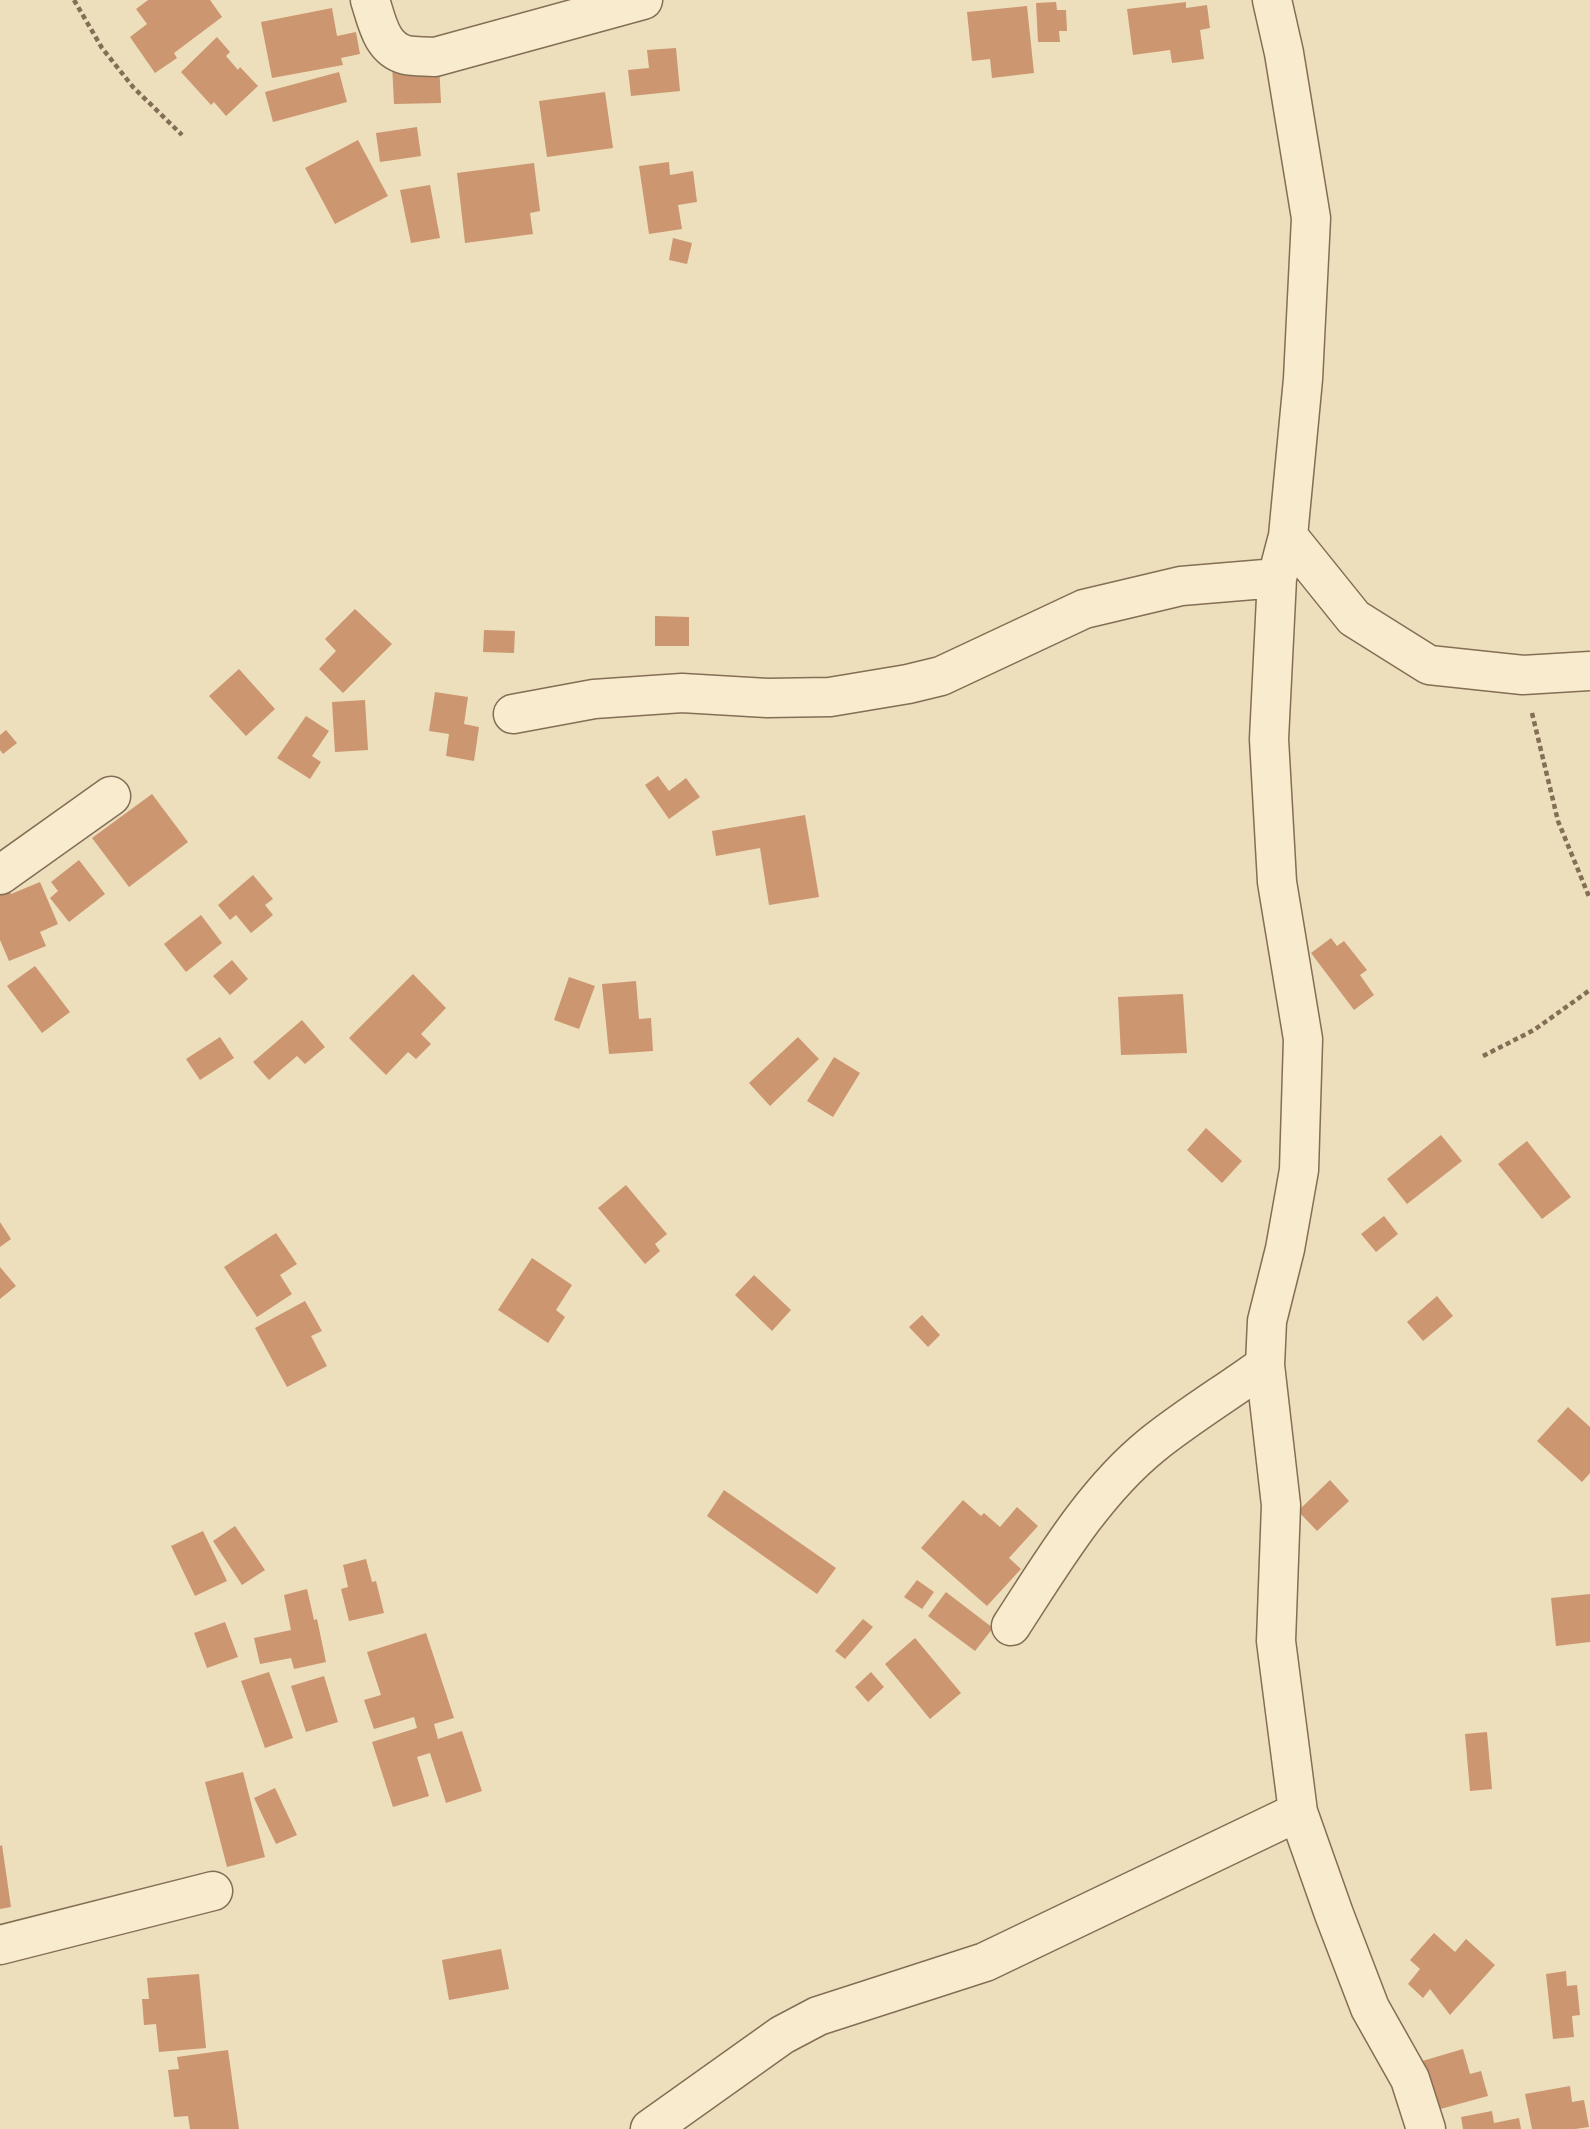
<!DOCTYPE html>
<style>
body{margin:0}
canvas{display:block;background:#eddebc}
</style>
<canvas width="1590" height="2129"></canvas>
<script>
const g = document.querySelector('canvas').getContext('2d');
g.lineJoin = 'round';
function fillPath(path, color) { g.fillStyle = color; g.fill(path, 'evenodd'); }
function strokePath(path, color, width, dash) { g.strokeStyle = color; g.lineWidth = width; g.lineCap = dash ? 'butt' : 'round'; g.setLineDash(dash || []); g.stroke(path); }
fillPath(new Path2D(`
 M148,0H210L222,17L174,53L177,58L155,73L130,37L147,24L136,9Z
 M1056,2L1057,10H1066L1067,31H1059L1060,42H1038L1036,3Z
 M1186,2V8L1207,5L1210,28L1200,30L1204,59L1172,63L1170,50L1133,55L1127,9Z
 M1027,6L1034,73L992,78L990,59L972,61L967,12Z
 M332,8L337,36L356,32L360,54L341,58L343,65L272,78L261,22Z
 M217,37L230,52L226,56L238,70L240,67L258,86L226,116L214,102L211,105L181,72Z
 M676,48L680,91L631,96L628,70L649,68L647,50Z
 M439,63L441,103L394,104L392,64Z
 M339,72L347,102L273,122L265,92Z
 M605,92L613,148L547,157L539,101Z
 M417,127L421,156L380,162L376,133Z
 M358,140L388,196L335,224L305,168Z
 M669,162L670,175L693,171L697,202L678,205L682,229L649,234L639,166Z
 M534,163L540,211L530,213L533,234L465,243L457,173Z
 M430,185L440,238L411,243L400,190Z
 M673,238L692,243L687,264L669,260Z
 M355,609L392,644L343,693L319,669L336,651L325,639Z
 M655,616L689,617V646H655Z
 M484,630L515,631L514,653L483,652Z
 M239,669L275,709L246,736L209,696Z
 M435,692L468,697L464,724L479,727L474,761L446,756L449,734L429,731Z
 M365,700L368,750L335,752L332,702Z
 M306,716L329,731L312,756L321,762L310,779L277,758Z
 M6,730L17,743L3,754L0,750V735Z
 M658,776L669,791L686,778L700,797L669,819L645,785Z
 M152,794L188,842L129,887L92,838Z
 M805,815L819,897L769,905L760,848L716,856L712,831Z
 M79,860L105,894L69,922L50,898L58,891L51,882Z
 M253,875L273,899L265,905L273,915L251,933L236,915L230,920L218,905Z
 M5,881L11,894L40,882L58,924L40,932L46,946L9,961L0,940V883Z
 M201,915L222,943L186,972L164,944Z
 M1331,938L1337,946L1344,941L1367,970L1360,975L1374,995L1354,1010L1311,953Z
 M232,960L248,979L230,995L213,976Z
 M35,966L70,1012L42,1033L7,986Z
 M413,974L446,1008L421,1034L431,1044L416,1059L408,1052L386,1075L349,1038Z
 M569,977L595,986L579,1029L554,1020Z
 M636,981L639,1019L651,1018L653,1051L609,1054L602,984Z
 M1183,994L1187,1053L1121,1055L1118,997Z
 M302,1020L325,1047L305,1064L297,1056L269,1080L253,1062Z
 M220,1037L234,1058L200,1080L186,1059Z
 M798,1037L819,1059L770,1106L749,1083Z
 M834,1057L860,1073L833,1117L807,1101Z
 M1206,1128L1242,1161L1222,1183L1187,1150Z
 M1441,1135L1462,1161L1407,1204L1387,1179Z
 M1527,1141L1571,1197L1542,1219L1498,1164Z
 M626,1185L667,1234L655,1244L660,1251L645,1264L598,1208Z
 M1384,1216L1398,1234L1376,1252L1361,1234Z
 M0,1222L11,1239L0,1247Z
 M276,1233L297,1264L280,1275L292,1294L257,1317L224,1267Z
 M532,1258L572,1285L556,1310L565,1317L548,1343L498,1310Z
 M0,1267L16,1286L0,1299Z
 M754,1275L791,1310L772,1331L735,1295Z
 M1437,1296L1453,1316L1423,1341L1407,1322Z
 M305,1301L322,1331L311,1336L327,1366L287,1387L255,1328Z
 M922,1315L940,1335L928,1347L909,1327Z
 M1568,1407L1590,1427V1473L1582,1482L1537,1441Z
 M1330,1480L1349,1501L1317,1531L1298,1511Z
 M724,1490L836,1568L817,1594L707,1516Z
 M963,1500L981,1516L984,1513L1000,1527L1017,1507L1038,1526L1009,1558L1021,1569L987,1606L921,1548Z
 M235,1526L265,1570L242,1585L213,1541Z
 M203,1531L227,1581L195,1596L171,1546Z
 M366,1559L372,1582L376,1581L384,1613L349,1621L341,1589L348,1587L343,1565Z
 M917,1580L934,1592L922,1609L904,1597Z
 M307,1589L314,1620L317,1619L326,1662L294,1669L291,1658L260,1664L254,1638L291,1630L284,1595Z
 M946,1592L993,1628L975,1651L928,1616Z
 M1590,1594V1642L1556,1646L1551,1598Z
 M863,1619L873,1627L845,1659L835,1651Z
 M225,1622L238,1657L207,1668L194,1633Z
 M426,1633L454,1718L434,1724L438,1739L462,1731L482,1791L446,1803L430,1753L417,1757L429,1796L393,1807L372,1742L417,1728L414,1717L374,1729L364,1700L381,1695L367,1652Z
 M915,1638L961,1693L930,1719L885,1664Z
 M269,1672L293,1738L265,1748L241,1681Z
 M871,1672L884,1687L868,1702L855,1687Z
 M324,1676L338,1722L306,1732L291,1686Z
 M1487,1732L1492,1789L1470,1791L1465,1734Z
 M243,1772L265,1857L227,1867L205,1782Z
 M275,1788L297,1835L276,1844L254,1798Z
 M2,1845L11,1907L0,1909V1846Z
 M1434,1933L1455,1952L1466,1939L1495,1965L1450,2015L1430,1989L1423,1998L1408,1984L1420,1969L1410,1960Z
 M501,1949L509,1989L449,2000L442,1960Z
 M1566,1971L1567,1986L1577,1985L1580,2015L1572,2016L1574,2037L1553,2039L1546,1974Z
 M199,1974L206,2048L159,2052L156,2024L144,2025L142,1999H149L147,1978Z
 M1463,2049L1470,2074L1481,2071L1488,2096L1433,2111L1419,2062Z
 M228,2050L239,2129H190L188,2116L174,2117L168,2070L179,2069L177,2057Z
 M1570,2086L1572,2102L1584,2100L1589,2127L1575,2129H1532L1525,2094Z
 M1492,2111L1494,2123L1519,2118L1521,2129H1463L1461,2117Z`), '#cc9671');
const minor = new Path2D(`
 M370,0C377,21 381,49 406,55C415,57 426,56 435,57L643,0
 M1272,0L1284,53L1311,218L1303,379L1288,536L1277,578L1269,739L1277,882L1303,1039L1299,1170L1285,1249L1267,1321L1265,1365L1281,1505L1276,1641L1298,1812L1334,1914L1370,2008L1410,2079L1426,2129
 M1288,536L1354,618L1429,665L1523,675L1590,671
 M513,714L594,699L682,693L767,698L830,697L908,684L941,676L1084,609L1181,586L1277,578
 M0,875L111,796
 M1011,1626C1052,1563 1093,1493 1152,1445C1188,1416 1228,1392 1265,1365
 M0,1945L213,1891
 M650,2129L782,2035L818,2016L985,1962L1298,1812`);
strokePath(minor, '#846e56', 41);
strokePath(new Path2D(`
 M74,0L102,48L133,87L182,135
 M1532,713L1558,821L1590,899
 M1483,1056L1534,1030L1590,990`), '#846e56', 4.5, [5, 3.5]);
strokePath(minor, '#f8ebce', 38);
</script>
